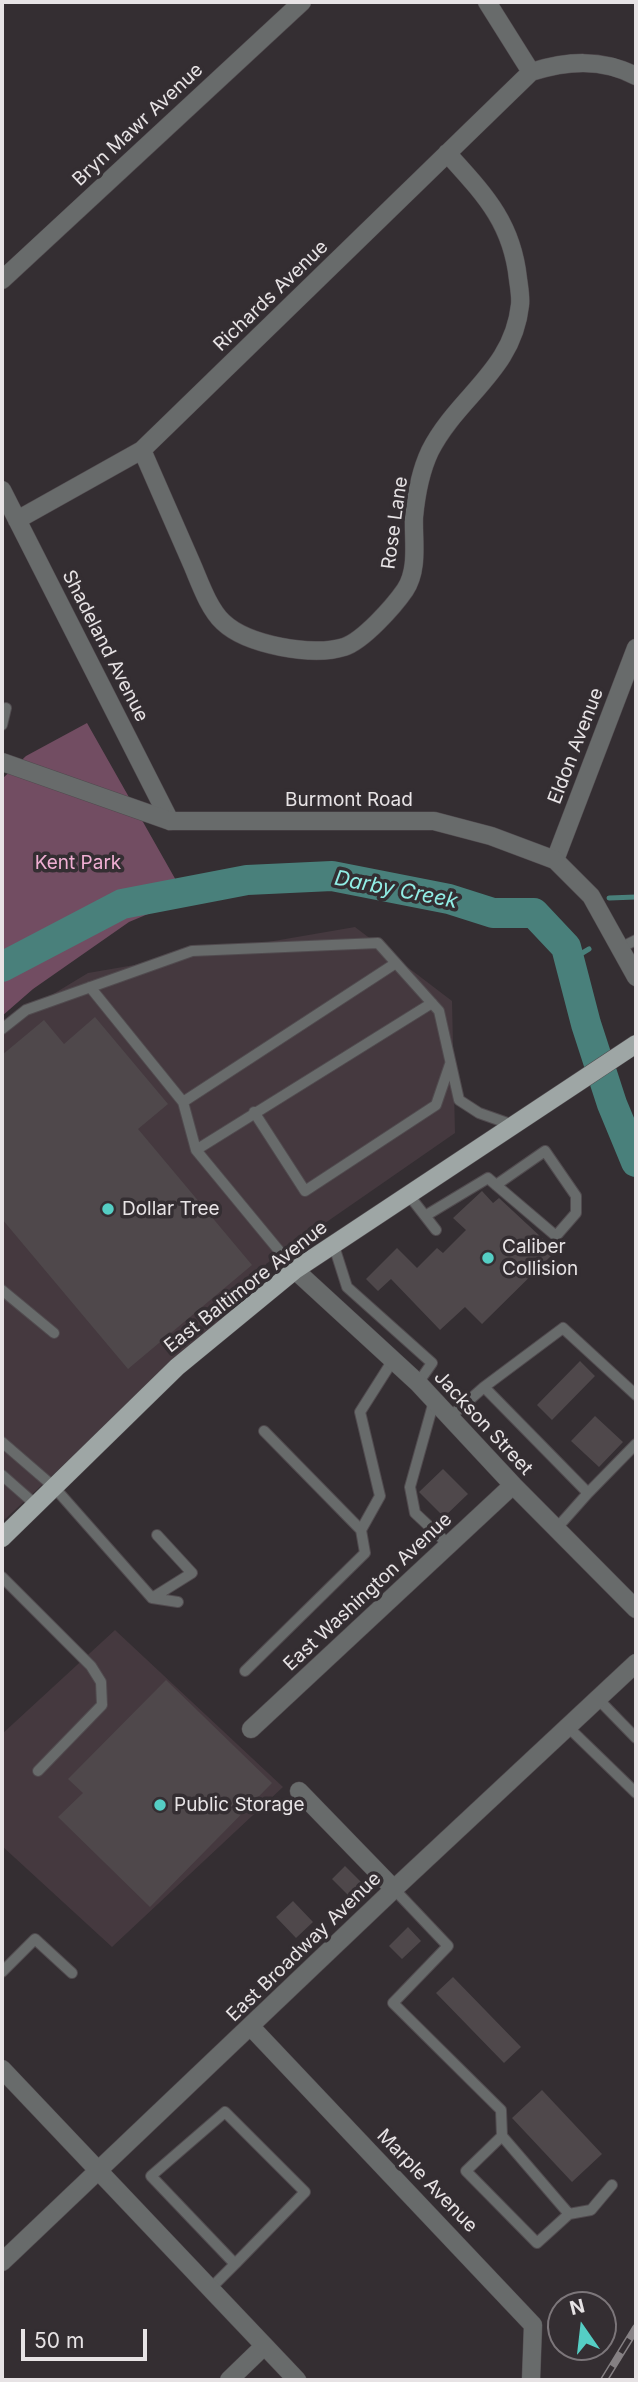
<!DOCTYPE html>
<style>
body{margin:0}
#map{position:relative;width:638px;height:2382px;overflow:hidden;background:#342e32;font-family:Inter,sans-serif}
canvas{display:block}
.frame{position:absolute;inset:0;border:4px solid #e7e3e5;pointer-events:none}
.north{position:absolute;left:547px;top:2291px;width:70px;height:70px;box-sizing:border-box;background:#342e32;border:2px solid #7c767a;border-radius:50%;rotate:346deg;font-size:19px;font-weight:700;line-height:28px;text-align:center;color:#e7e3e5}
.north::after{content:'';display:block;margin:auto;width:24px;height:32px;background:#55cec4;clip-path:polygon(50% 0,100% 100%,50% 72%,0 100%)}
.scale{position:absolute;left:21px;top:2329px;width:126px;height:32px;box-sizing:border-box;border:4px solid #e7e3e5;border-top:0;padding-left:9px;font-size:21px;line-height:24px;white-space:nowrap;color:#e7e3e5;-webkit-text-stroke:5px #342e32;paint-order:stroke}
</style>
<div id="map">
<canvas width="638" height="2382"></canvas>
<div class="frame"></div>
<div class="north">N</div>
<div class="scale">50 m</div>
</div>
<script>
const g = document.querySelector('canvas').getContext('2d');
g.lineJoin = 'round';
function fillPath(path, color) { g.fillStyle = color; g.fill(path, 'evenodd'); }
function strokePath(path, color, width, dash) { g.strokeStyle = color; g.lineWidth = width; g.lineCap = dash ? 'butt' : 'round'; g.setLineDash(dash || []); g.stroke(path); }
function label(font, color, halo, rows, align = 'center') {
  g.font = font + ' Inter,sans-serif'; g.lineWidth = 7; g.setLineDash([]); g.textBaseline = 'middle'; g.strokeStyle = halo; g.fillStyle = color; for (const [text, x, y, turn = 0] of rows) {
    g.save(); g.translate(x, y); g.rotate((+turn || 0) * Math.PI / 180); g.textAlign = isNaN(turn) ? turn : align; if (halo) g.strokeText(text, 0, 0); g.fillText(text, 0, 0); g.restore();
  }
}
fillPath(new Path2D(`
 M355,927L452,1001L455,1133L266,1264L259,1284L2,1522V1025L88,973Z
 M115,1630L283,1787L112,1947L2,1846V1734Z`), '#45393f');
fillPath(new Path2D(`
 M87,723L186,898L129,922L33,989L2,1016V779L26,756Z`), '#724d62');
strokePath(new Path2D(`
 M609,898L636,897
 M569,961L589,949`), '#49807b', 5);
strokePath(new Path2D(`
 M2,967L122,904L247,880L332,876L449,899L493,913H534L566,947L586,1024L612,1104L636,1162`), '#49807b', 30);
fillPath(new Path2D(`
 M95,1017L168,1104L138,1129L252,1265L128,1369L2,1219V1055L44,1020L64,1044Z
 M482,1191L493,1203L499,1198L556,1251L482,1324L465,1307L440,1330L391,1279L378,1291L366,1279L397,1248L417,1268L437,1248L443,1253L466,1230L453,1218Z
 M580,1361L595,1376L552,1420L537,1405Z
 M595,1416L623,1442L599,1467L571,1441Z
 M443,1469L468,1494L444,1517L419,1492Z
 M166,1680L272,1783L150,1907L58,1817L83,1793L68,1779Z
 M345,1866L363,1884L350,1897L332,1879Z
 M293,1901L313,1922L296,1938L276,1917Z
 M408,1927L421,1941L402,1959L389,1946Z
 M453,1977L521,2047L504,2063L436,1993Z
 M542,2090L602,2154L572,2182L512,2118Z`), '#4f484b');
const service = new Path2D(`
 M2,725L6,708
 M620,948L636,940
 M90,987L183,1102L196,1150L432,1003
 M2,1029L26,1010L192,951L378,943L439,1011L459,1100L479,1113L513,1125
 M183,1102L396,963
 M254,1112L305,1191L436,1105L450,1064
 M196,1150L295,1270
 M408,1194L436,1230
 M425,1216L488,1178L496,1185L556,1236L576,1213V1196L545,1151L496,1185
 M333,1243L347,1287L432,1363L418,1383
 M2,1290L54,1333
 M484,1387L563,1328L636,1395
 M434,1401L410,1487L415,1513L449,1545
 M450,1417L484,1387L588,1493L556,1529
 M264,1431L361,1530
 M2,1442L54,1487L152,1598L178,1602
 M2,1475L36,1505
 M588,1493L636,1444
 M2,1577L91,1666L101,1682L102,1705L38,1771
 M152,1598L192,1573L157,1535
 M245,1671L365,1553L361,1530L380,1496L360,1412L393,1360
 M598,1699L636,1738
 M568,1727L636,1793
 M394,1889L448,1946L393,2003L501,2110L502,2136L569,2214L537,2243L466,2171L502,2136
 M2,1972L35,1939L72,1973
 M569,2214L591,2210L612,2185
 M209,2290L235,2264L151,2176L225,2112L305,2192L235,2264`);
const minor = new Path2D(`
 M487,2L531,72C567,61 601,58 636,76
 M2,280L302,2
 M142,450C158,487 175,525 191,562C199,580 208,608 223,622C247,645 313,657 344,647C363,641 394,606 405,590C419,569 413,540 414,517C416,496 421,470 430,451C458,396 513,371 520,305C521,297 519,287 518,279C512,222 484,194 447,153
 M2,490L170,821
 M17,520L142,450L531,72
 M555,860L636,648
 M295,1270L418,1383L513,1485L636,1609
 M251,1729L513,1485
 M299,1791L394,1889
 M251,2027L533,2325L531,2380
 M2,2069L297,2380
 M2,2262L394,1889L636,1663
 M229,2380L263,2347`);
const tertiary = new Path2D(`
 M2,762L170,821H434L491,836L555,860L591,896L636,977`);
const primary = new Path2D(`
 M2,1538L177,1367L295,1270L636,1044`);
strokePath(service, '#514b4f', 12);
strokePath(minor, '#514b4f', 19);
strokePath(tertiary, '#514b4f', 19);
strokePath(primary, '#514b4f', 19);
strokePath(service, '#686b6b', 10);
strokePath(minor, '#686b6b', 18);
strokePath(tertiary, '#686b6b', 18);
strokePath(primary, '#9ea6a5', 18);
const rail = new Path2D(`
 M604,2380L636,2328`);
strokePath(rail, '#858083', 8);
strokePath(rail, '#342e32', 5, [16]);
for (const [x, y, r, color] of [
 [108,1209,7,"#55cec4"],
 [488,1258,7,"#55cec4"],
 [160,1805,7,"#55cec4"]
]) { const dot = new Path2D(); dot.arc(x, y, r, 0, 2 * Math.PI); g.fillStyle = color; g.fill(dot); strokePath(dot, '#342e32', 2.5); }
label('19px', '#e7e3e5', '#342e32', [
 ["Bryn Mawr Avenue",138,125,-43],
 ["Richards Avenue",271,296,-44],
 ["Rose Lane",395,523,-82],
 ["Shadeland Avenue",105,646,63],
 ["Eldon Avenue",576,746,-69],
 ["Burmont Road",349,800],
 ["East Baltimore Avenue",246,1287,-38],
 ["Jackson Street",483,1423,47],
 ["East Washington Avenue",368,1592,-43],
 ["East Broadway Avenue",304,1947,-44],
 ["Marple Avenue",427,2181,46]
]);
label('19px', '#f0afd3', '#342e32', [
 ["Kent Park",78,863]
]);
label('19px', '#e7e3e5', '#342e32', [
 ["Dollar Tree",122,1209],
 ["Caliber",502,1247],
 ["Collision",502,1269],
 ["Public Storage",174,1805]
], 'left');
label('italic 21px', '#91ede5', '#342e32', [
 ["Darby Creek",396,890,11]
]);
</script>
